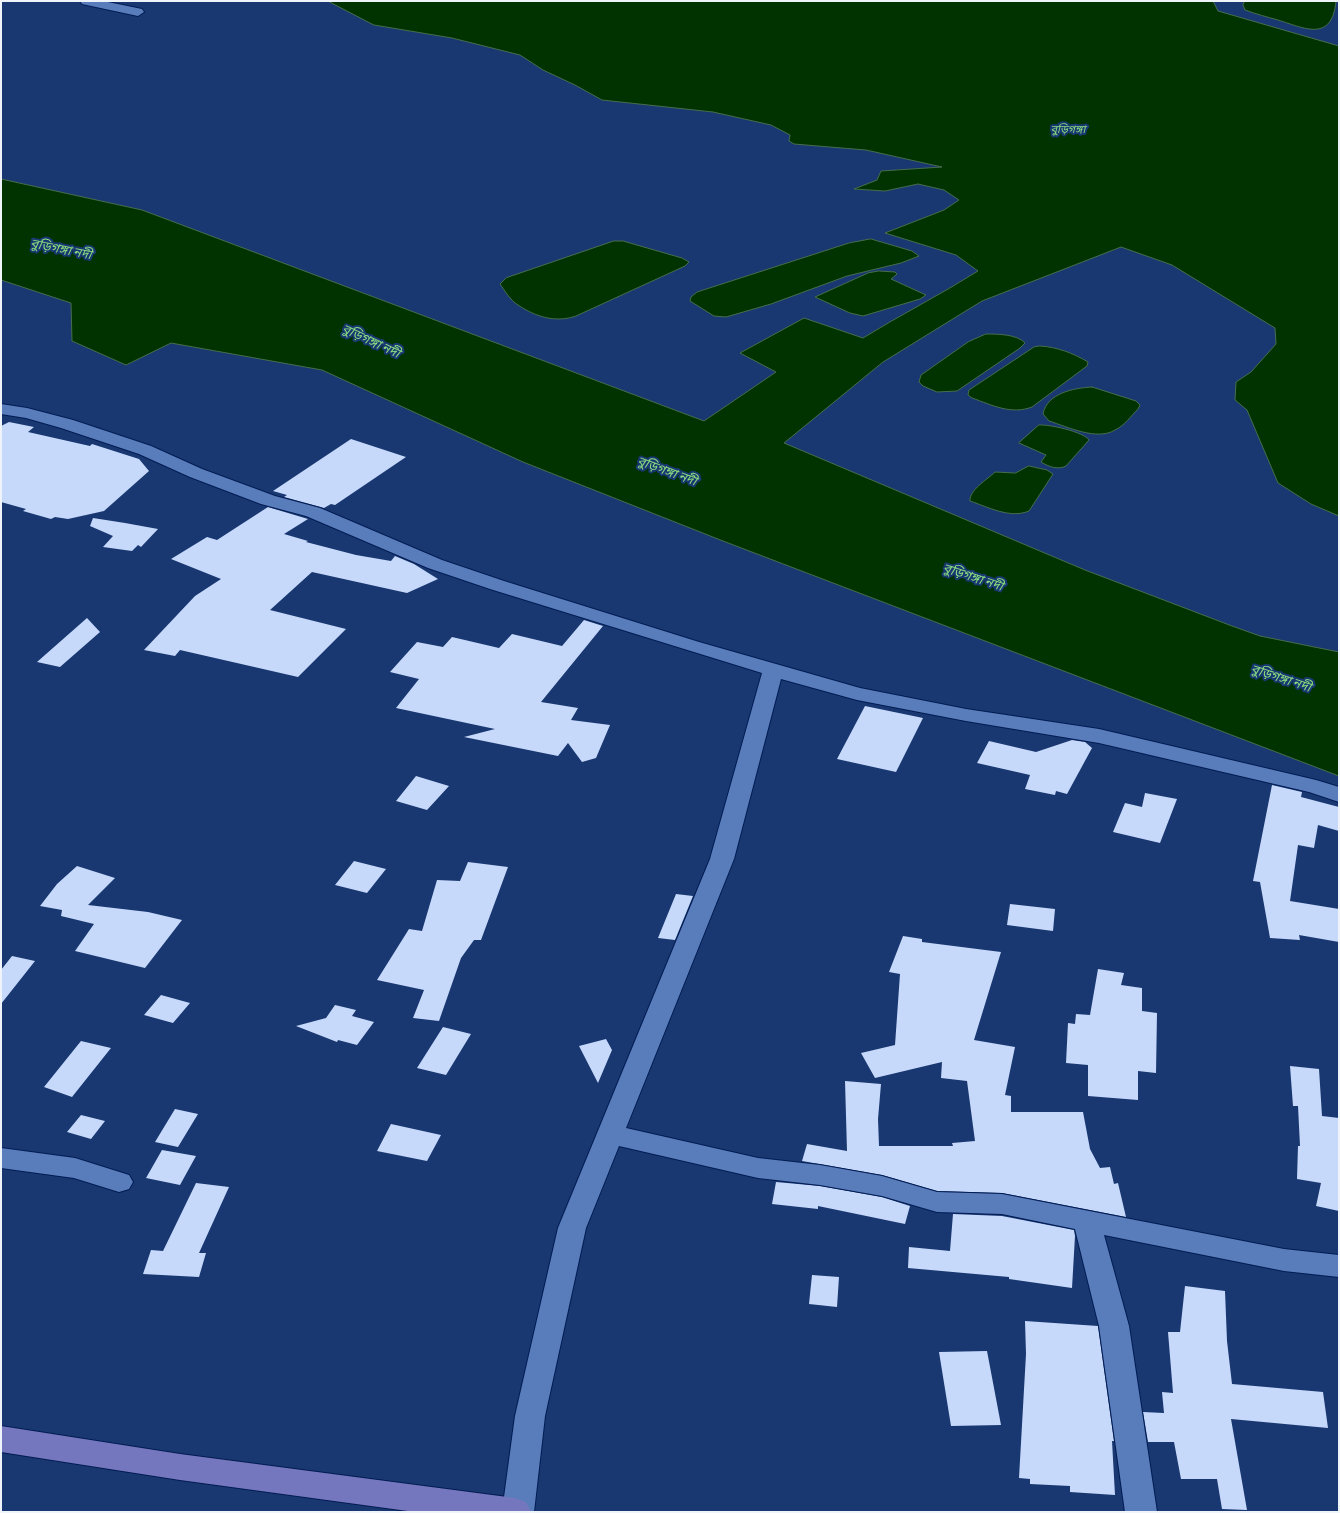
<!DOCTYPE html>
<meta charset="utf-8">
<style>
body{margin:0}
#map{position:relative;width:1340px;height:1513px;overflow:hidden;background:#193871;font-family:Commissioner,sans-serif}
canvas{display:block}
.frame{position:absolute;inset:0;border:2px solid #eff3fa;pointer-events:none}
</style>
<div id="map">
<canvas width="1340" height="1513"></canvas>
<div class="frame"></div>
</div>
<script>
const g = document.querySelector('canvas').getContext('2d');
g.lineJoin = 'round';
function fillPath(path, color) { g.fillStyle = color; g.fill(path, 'evenodd'); }
function strokePath(path, color, width, dash) { g.strokeStyle = color; g.lineWidth = width; g.lineCap = dash ? 'butt' : 'round'; g.setLineDash(dash || []); g.stroke(path); }
function label(font, color, halo, rows, align = 'center') {
  g.font = font + ' Commissioner,"Noto Sans Bengali",sans-serif'; g.lineWidth = 4; g.setLineDash([]); g.textBaseline = 'middle'; g.strokeStyle = halo; g.fillStyle = color; for (const [text, x, y, turn = 0] of rows) {
    g.save(); g.translate(x, y); g.rotate((+turn || 0) * Math.PI / 180); g.textAlign = isNaN(turn) ? turn : align; if (halo) g.strokeText(text, 0, 0); g.fillText(text, 0, 0); g.restore();
  }
}
const water = new Path2D(`
 M328,1H1213L1218,11L1339,46V516L1311,504L1278,483L1247,410L1235,400L1236,382L1251,372L1276,344L1275,328L1172,265L1121,247L982,301L883,362L784,443L1085,570L1232,626L1260,636L1339,652V776L723,541L523,462L322,370L171,343L126,365L72,341L71,303L1,280V179L142,210L704,421L776,372L740,353L804,318L863,338C900,315 940,295 978,271L956,255L885,233L944,210L959,200L944,190L918,184L885,191L854,189L877,180L881,171L942,167L866,150L794,144L789,141L790,135L771,125L713,112L602,100L575,85L543,70L520,55L452,38L374,25Z
 M1245,1H1336C1332,43 1304,28 1278,20C1267,17 1256,14 1245,10L1243,5Z
 M871,239L912,251L919,256L901,263L847,276L771,304L726,317L714,316L690,301L691,297L697,292L849,243Z
 M614,241H623L682,258L689,262L685,266L576,316C556,323 536,317 518,305C510,300 505,291 500,284L506,278Z
 M879,271L895,272L897,274L891,279L926,295L920,299L863,316L850,313L815,297L868,273Z
 M986,334C997,334 1017,334 1025,343L1020,348L957,391L937,392L923,386L919,382L921,375L968,342Z
 M1040,346C1057,347 1073,353 1088,362L1087,366L1032,407C1011,415 992,405 972,398L968,395L969,390L1034,347Z
 M1092,387L1136,401L1140,405L1138,409C1131,416 1124,426 1115,430C1097,441 1068,427 1049,421L1043,414C1047,393 1074,388 1092,387Z
 M1039,425C1049,424 1084,432 1089,440L1066,466C1058,470 1049,467 1041,462L1046,455L1019,443Z
 M1029,466L1047,470L1053,474L1029,511C1010,519 988,507 970,501C969,490 988,479 995,472L1015,473Z`);
fillPath(water, '#030');
strokePath(water, '#486d4b', 1);
fillPath(new Path2D(`
 M9,422L34,427L28,432L90,446L92,444L139,459L149,471L104,511L68,519L55,517L51,519L23,511L26,509L1,502V426Z
 M351,439L406,457L335,505L331,504L324,508L284,497L287,495L273,491Z
 M268,507L308,519L284,534L308,541L306,542L356,555L391,561L395,556L414,564L438,579L407,593L312,572L270,610L346,629L298,677L180,650L175,656L144,650L195,596L221,579L171,559L207,537L217,540Z
 M93,518L125,523L158,529L141,547L138,545L132,551L103,547L113,536L90,526Z
 M87,618L100,632L60,667L37,662Z
 M584,620L603,626L541,702L578,708L571,720L610,725L596,758L582,762L568,743L558,756L464,737L495,729L396,708L419,679L390,672L417,642L443,647L452,637L499,648L512,634L562,646Z
 M865,706L923,718L896,772L837,759Z
 M1072,740L1085,742L1092,748L1067,794L1056,791L1055,795L1025,789L1030,775L977,763L989,741L1036,752Z
 M416,776L449,786L427,810L396,801Z
 M1272,785L1302,792L1301,797L1339,807V831L1318,825L1314,848L1298,845L1290,901L1339,909V942L1299,935L1300,940L1270,938L1260,882L1253,881Z
 M1145,793L1177,799L1160,843L1113,832L1125,803L1142,807Z
 M354,861L386,869L367,893L335,885Z
 M468,862L508,867L481,940H474L461,958L439,1021L413,1018L424,990L377,980L409,929L422,931L437,880L460,881Z
 M77,866L115,878L88,905L148,912L182,920L145,968L75,951L94,924L61,916L62,910L40,906L57,884Z
 M676,894L693,896L675,940L658,938Z
 M1010,904L1055,909L1053,931L1007,925Z
 M903,936L922,939V942L1001,952L974,1040L1015,1047L1005,1095L1011,1096V1112H1083L1090,1149L1100,1168L1110,1167L1114,1184L1118,1183L1126,1217L1002,1193L937,1191L882,1175L802,1161L807,1144L847,1151L845,1081L881,1084L878,1119L879,1146H953L952,1143L975,1141L967,1081L941,1078L942,1062L875,1078L861,1053L895,1045L900,974L889,972Z
 M12,956L35,961L1,1004V970Z
 M1098,969L1124,973L1121,985L1142,988V1011L1157,1013L1156,1073L1138,1071V1100L1088,1096V1065L1066,1063L1068,1023L1075,1024L1076,1014L1090,1015Z
 M161,995L190,1003L173,1023L144,1015Z
 M335,1005L356,1010L352,1016L374,1022L357,1045L338,1040L337,1042L296,1026L326,1018Z
 M443,1027L471,1034L446,1075L417,1068Z
 M606,1039L612,1050L598,1083L579,1046Z
 M81,1041L111,1048L72,1097L44,1087Z
 M1290,1066L1319,1069L1322,1116L1339,1118V1211L1316,1206L1321,1183L1297,1179L1298,1146H1300L1298,1106H1293Z
 M175,1109L198,1114L178,1147L155,1142Z
 M81,1115L105,1121L91,1139L67,1132Z
 M391,1124L441,1135L427,1161L377,1151Z
 M162,1150L196,1156L180,1185L146,1178Z
 M776,1182L820,1186L882,1197L910,1206L905,1224L818,1206V1209L772,1204Z
 M196,1183L229,1187L199,1253H206L199,1277L143,1274L151,1250L163,1251Z
 M953,1214L1002,1216L1074,1230L1075,1236L1072,1288L1009,1279V1277L908,1268L909,1247L950,1251Z
 M812,1275L839,1277L837,1307L809,1304Z
 M1185,1286L1225,1291L1227,1341L1232,1384L1323,1392L1328,1428L1231,1419L1247,1510L1222,1509L1217,1479H1181L1174,1442H1148L1143,1412L1164,1413L1162,1392L1173,1393L1168,1332H1180Z
 M1025,1321L1098,1326L1114,1441H1112L1115,1495L1070,1492V1486L1030,1484V1479L1019,1478L1026,1354Z
 M987,1351L1001,1425L951,1426L939,1352Z`), '#c7d9fa');
const street = new Path2D(`
 M80,1H103L142,9L144,12L138,16L82,4Z
 M1,404L27,408L73,420L151,446L202,469L275,496L320,508L442,560L504,581L699,642L860,688L966,709L1099,729L1316,780L1339,787V802L1309,792L1099,743L966,721L857,700L781,679L734,859L626,1128L758,1158L820,1165L882,1176L937,1192L1002,1194L1284,1249L1339,1255V1277L1284,1271L1104,1235L1129,1326L1157,1512H1125L1099,1326L1075,1229L1002,1214L937,1212L882,1196L820,1185L758,1178L619,1146L586,1228L545,1416L534,1512H502L515,1416L558,1228L710,859L762,673L490,589L428,568L306,516L261,504L190,477L139,454L61,428L26,418L1,414Z
 M1,1148L75,1158L129,1175L133,1182L129,1189L119,1192L74,1178L1,1168Z`);
const secondary = new Path2D(`
 M1,1426L180,1454L515,1498L526,1502L531,1512H415L180,1480L1,1452Z`);
strokePath(street, '#021c53', 2);
strokePath(secondary, '#021c53', 2);
fillPath(street, '#597cbb');
fillPath(secondary, '#7577be');
label('italic 11px', '#89dd7e', '#193871', [
 ["বুড়িগঙ্গা",1068,129]
]);
label('italic 13px', '#89dd7e', '#193871', [
 ["বুড়িগঙ্গা নদী",61,249,11],
 ["বুড়িগঙ্গা নদী",371,341,25],
 ["বুড়িগঙ্গা নদী",667,471,20],
 ["বুড়িগঙ্গা নদী",973,577,18],
 ["বুড়িগঙ্গা নদী",1281,678,18]
]);
</script>
